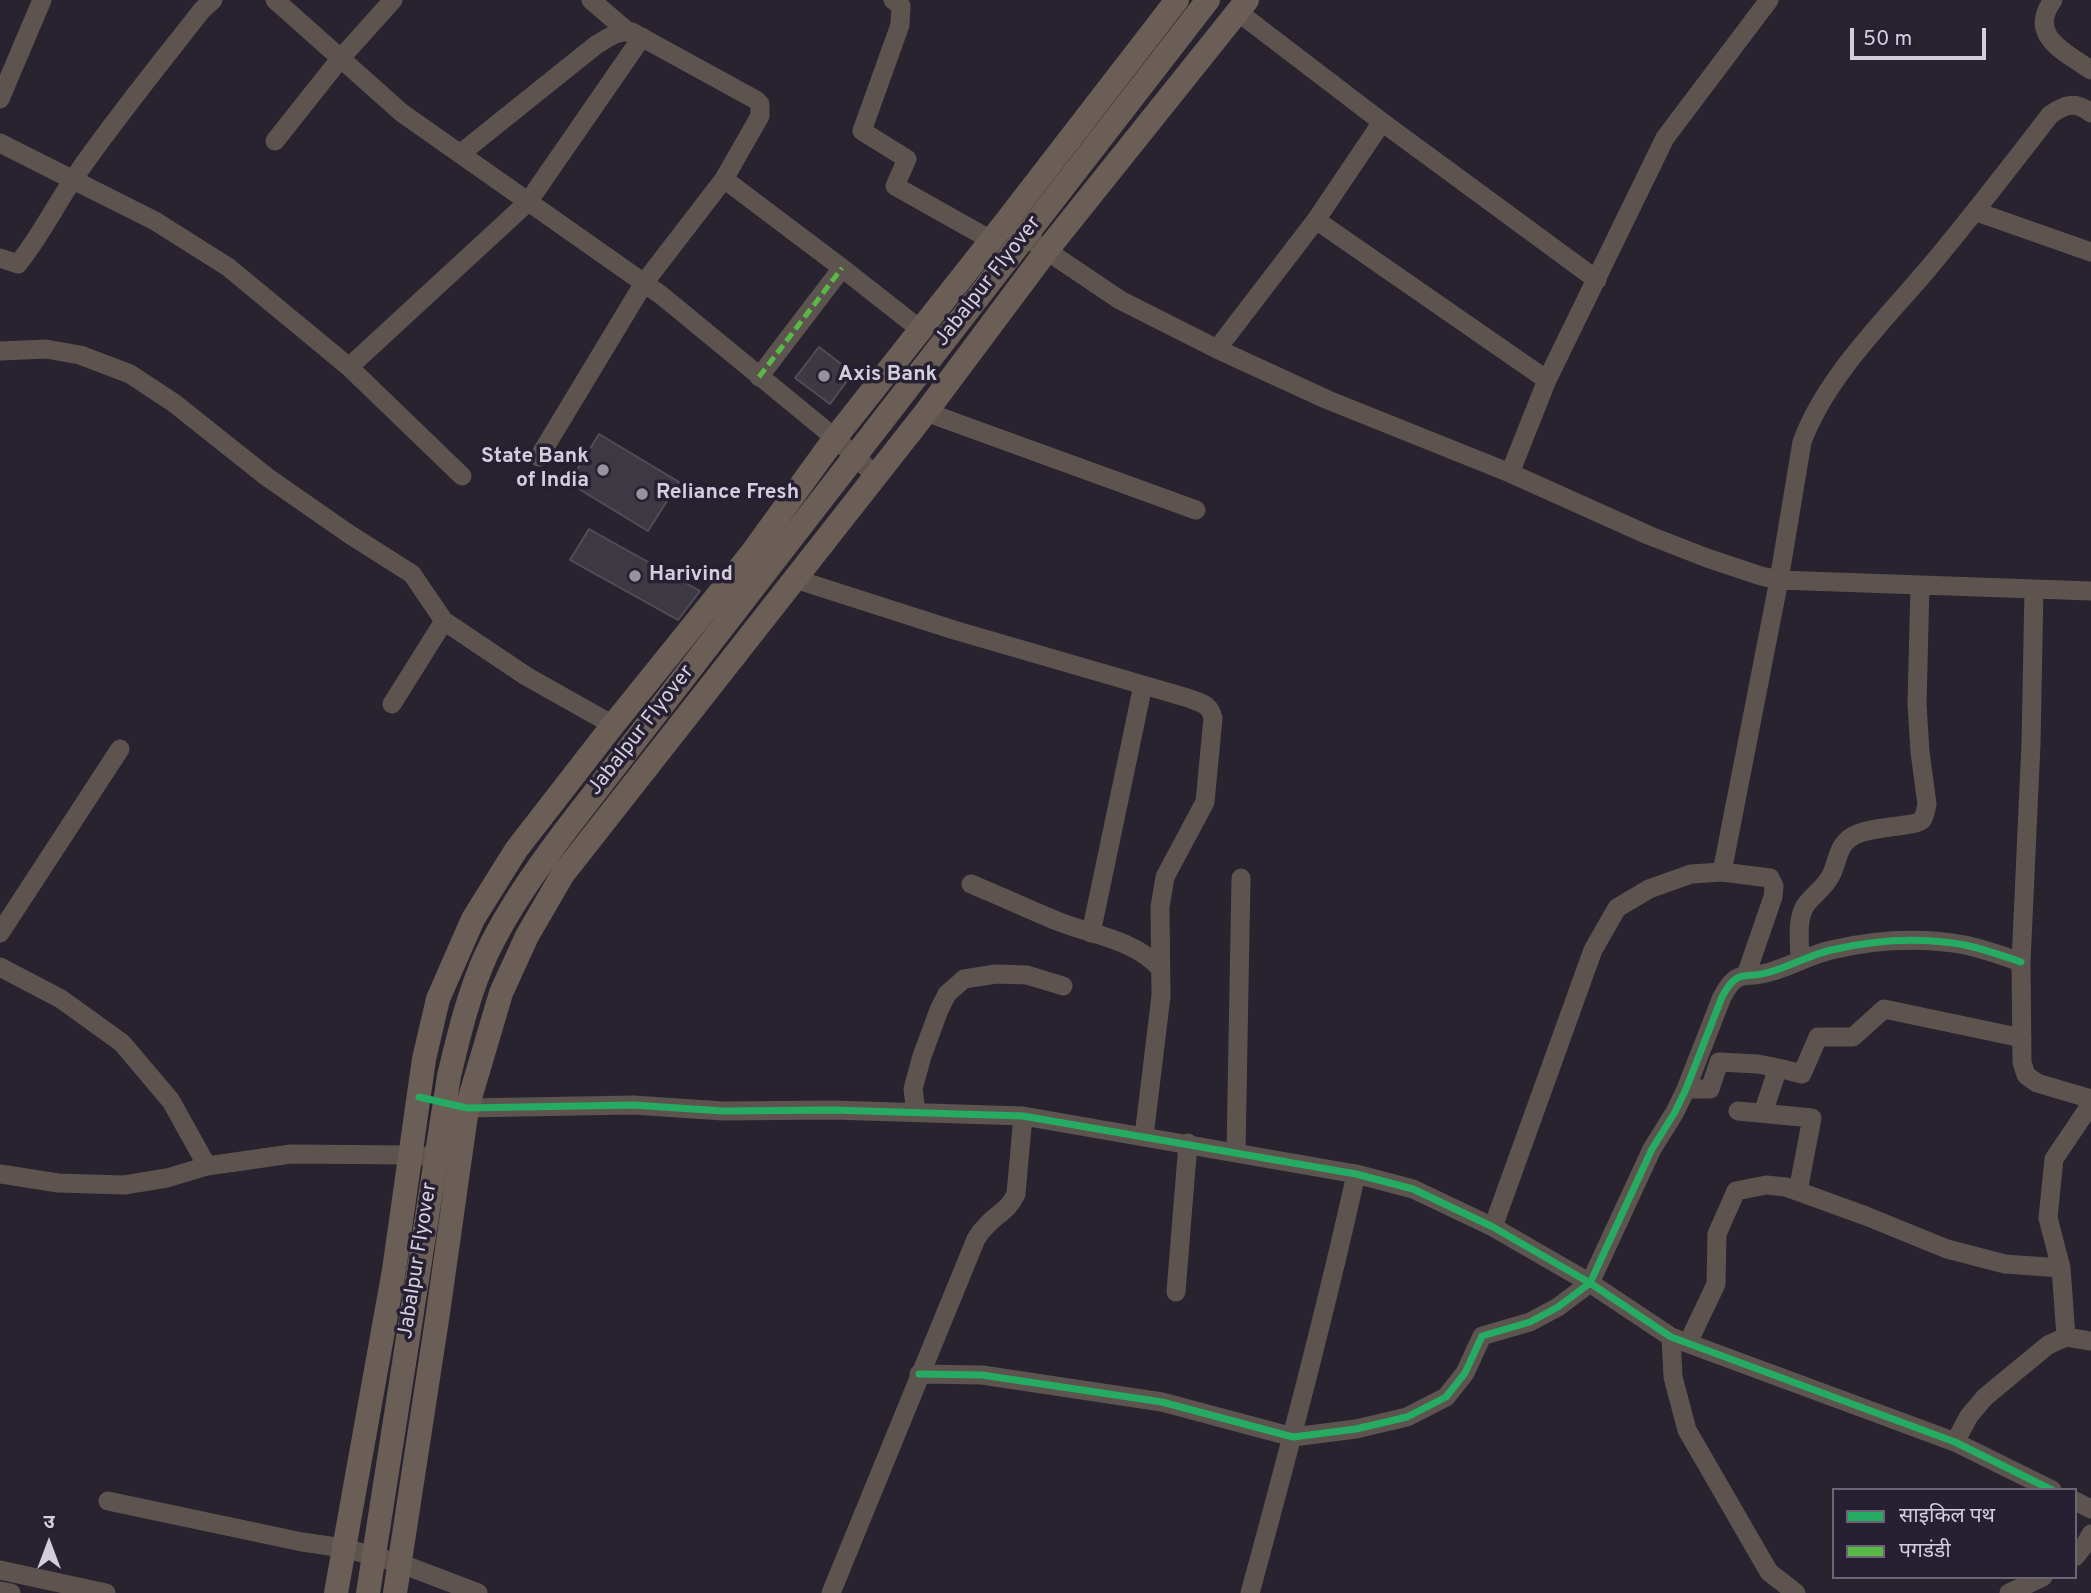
<!DOCTYPE html>
<meta charset="utf-8">
<style>
body{margin:0}
#map{position:relative;width:2091px;height:1593px;overflow:hidden;background:#28232e;font-family:Overpass,"Noto Sans Devanagari",sans-serif}
canvas{display:block}
.legend{position:absolute;left:1832px;top:1488px;width:245px;height:91px;box-sizing:border-box;background:#271f32;border:2px solid #6c6576;margin:0;padding:9px 12px;list-style:none;font-size:21px;color:#d3cedb}
.legend li{display:flex;align-items:center;gap:14px;height:35px}
.legend b{width:35px;border:2px solid #6c6576}
.north{position:absolute;left:14px;top:1509px;width:70px;height:70px;-webkit-text-stroke:5px #271f32;paint-order:stroke;rotate:0deg;font-size:19px;font-weight:700;line-height:28px;text-align:center;color:#d3cedb}
.north::after{content:'';display:block;margin:auto;width:24px;height:32px;background:#d3cedb;clip-path:polygon(50% 0,100% 100%,50% 72%,0 100%)}
.scale{position:absolute;left:1850px;top:28px;width:136px;height:32px;box-sizing:border-box;border:4px solid #d3cedb;border-top:0;padding-left:9px;font-size:21px;line-height:24px;white-space:nowrap;color:#d3cedb;-webkit-text-stroke:5px #271f32;paint-order:stroke}
</style>
<div id="map">
<canvas width="2091" height="1593"></canvas>
<ul class="legend">
<li><b style="height:9px;background:#26ab63"></b>साइकिल पथ</li>
<li><b style="height:9px;background:#58b947"></b>पगडंडी</li>
</ul>
<div class="north">उ</div>
<div class="scale">50 m</div>
</div>
<script>
const g = document.querySelector('canvas').getContext('2d');
g.lineJoin = 'round';
function fillPath(path, color) { g.fillStyle = color; g.fill(path, 'evenodd'); }
function strokePath(path, color, width, dash) { g.strokeStyle = color; g.lineWidth = width; g.lineCap = dash ? 'butt' : 'round'; g.setLineDash(dash || []); g.stroke(path); }
function label(font, color, halo, rows, align = 'center') {
  g.font = font + ' Overpass,sans-serif'; g.lineWidth = 7; g.setLineDash([]); g.textBaseline = 'middle'; g.strokeStyle = halo; g.fillStyle = color; for (const [text, x, y, turn = 0] of rows) {
    g.save(); g.translate(x, y); g.rotate((+turn || 0) * Math.PI / 180); g.textAlign = isNaN(turn) ? turn : align; if (halo) g.strokeText(text, 0, 0); g.fillText(text, 0, 0); g.restore();
  }
}
const building = new Path2D(`
 M819,347L853,373L830,404L795,378Z
 M599,434L679,482L648,531L569,483Z
 M589,529L700,591L678,620L570,560Z`);
fillPath(building, '#3d3942');
strokePath(building, '#514d56', 2);
strokePath(new Path2D(`
 M275,0L402,113L661,295L835,438L876,476
 M591,0L627,31
 M893,0L901,6L900,25L862,131L907,159L895,186L991,240
 M2053,0C2027,36 2065,52 2091,70
 M1238,12L1382,122L1597,280
 M0,99L42,0
 M275,141L340,59L393,0
 M0,143L155,221L228,267L349,367L462,476
 M460,154L596,45C608,38 617,30 632,32L756,100L760,104V116L724,179L644,283L539,457
 M724,179L842,268L921,330
 M1977,212L2091,252
 M1316,220L1547,380
 M1013,228L1120,300L1217,349L1328,400L1510,473L1648,535L1707,558L1761,576L1779,580L2091,591
 M0,258L18,264C40,237 55,206 74,178C114,120 159,65 202,10L213,0
 M1217,349L1316,220L1382,122
 M0,351L46,349L80,355L130,374L174,403L267,477L349,534L412,574L444,621L526,676L613,725
 M349,367L528,202L642,37
 M759,377L842,268
 M926,412L1196,510
 M1510,473L1547,380L1665,138L1769,0
 M795,579L954,630L1188,698C1201,703 1209,703 1213,718L1205,802L1165,877L1160,907L1161,996L1144,1136
 M2034,589L2031,744L2021,962L2022,1062L2026,1075L2037,1083L2091,1099
 M392,704L444,621
 M1722,872L1779,580L1802,442C1826,377 1883,322 1927,270C1970,219 2010,167 2050,115C2065,104 2076,101 2091,113
 M971,884C1000,896 1028,909 1057,921C1092,935 1133,939 1160,968
 M0,933L120,749
 M1091,933L1143,685
 M1800,961C1800,944 1796,921 1805,906C1812,896 1824,888 1830,877C1839,861 1836,846 1853,836C1869,826 1915,827 1922,820C1925,816 1926,809 1927,804L1920,752L1917,704L1920,585
 M0,967L61,999L122,1043L171,1101L207,1166
 M1686,1089H1710L1719,1062L1758,1064L1778,1068
 M454,1105L467,1108L633,1105L723,1111L833,1110L1023,1116L1356,1174L1413,1189L1493,1227L1590,1283L1671,1337L1955,1442L2052,1490
 M1738,1111L1812,1118L1798,1191
 M916,1112L913,1089L922,1056L939,1010L947,994L964,979L996,974L1027,975L1063,986
 M1763,1113L1778,1068L1802,1074L1818,1037H1853L1884,1009L2022,1038
 M1236,1152L1241,878
 M0,1174L58,1183L124,1185L167,1178L207,1166L291,1154L411,1155L450,1158
 M1493,1227L1593,950L1617,908L1649,889L1691,874L1722,872L1770,878L1774,886L1773,897L1746,975
 M1176,1292L1188,1143
 M1671,1337L1673,1377L1687,1430L1769,1572L1796,1593
 M2066,1337L2061,1268L2048,1218L2054,1159L2091,1104
 M1688,1343L1716,1284L1717,1234L1736,1191L1766,1185L1786,1187L1866,1216L1947,1249L2005,1264L2061,1268
 M919,1374L982,1375L1162,1402L1293,1437L1356,1429L1407,1417L1446,1397L1465,1373L1482,1336L1530,1322L1558,1307L1590,1283L1652,1149L1675,1112L1686,1089L1722,997C1738,967 1744,980 1770,972C1791,966 1810,955 1831,950C1874,940 1921,937 1965,945C1984,949 2003,956 2021,962
 M1955,1442L1969,1416L1985,1397L2048,1345L2066,1337L2091,1341
 M108,1501L302,1542L344,1548L399,1563L478,1593
 M2075,1501L2091,1509
 M2075,1557L2086,1543L2091,1534
 M0,1570L106,1593
 M0,1591L11,1593
 M831,1593L976,1239C979,1234 983,1229 987,1225C999,1212 1008,1211 1016,1194L1023,1116
 M1250,1593C1288,1454 1325,1315 1356,1174
 M2009,1593L2043,1577`), '#5d5450', 19);
strokePath(new Path2D(`
 M336,1593L394,1270L424,1059L438,999L473,919L516,850L613,725L751,554L835,438L1005,223L1177,0
 M395,1593L438,1313L467,1108L501,993L527,936L563,874L926,412L1047,250L1247,0`), '#6a5e57', 24);
strokePath(new Path2D(`
 M368,1593L449,1076C459,1034 469,992 487,953C508,909 536,870 565,831L1208,0`), '#6a5e57', 24);
strokePath(new Path2D(`
 M759,377L842,268`), '#58b947', 5, [10, 5]);
strokePath(new Path2D(`
 M419,1097L467,1108L633,1105L723,1111L833,1110L1023,1116L1356,1174L1413,1189L1493,1227L1590,1283L1671,1337L1955,1442L2052,1490
 M919,1374L982,1375L1162,1402L1293,1437L1356,1429L1407,1417L1446,1397L1465,1373L1482,1336L1530,1322L1558,1307L1590,1283L1652,1149L1675,1112L1686,1089L1722,997C1738,967 1744,980 1770,972C1791,966 1810,955 1831,950C1874,940 1921,937 1965,945C1984,949 2003,956 2021,962`), '#26ab63', 7);
for (const [x, y, r, color] of [
 [824,376,7,"#97929e"],
 [603,470,7,"#97929e"],
 [642,494,7,"#97929e"],
 [635,576,7,"#97929e"]
]) { const dot = new Path2D(); dot.arc(x, y, r, 0, 2 * Math.PI); g.fillStyle = color; g.fill(dot); strokePath(dot, '#271f32', 2.5); }
label('21px', '#d3cedb', '#271f32', [
 ["Jabalpur Flyover",989,282,-52],
 ["Jabalpur Flyover",642,731,-52],
 ["Jabalpur Flyover",419,1261,-81]
]);
label('bold 21px', '#d3cedb', '#271f32', [
 ["Axis Bank",838,376],
 ["State Bank",589,458,"right"],
 ["of India",589,482,"right"],
 ["Reliance Fresh",656,494],
 ["Harivind",649,576]
], 'left');
</script>
